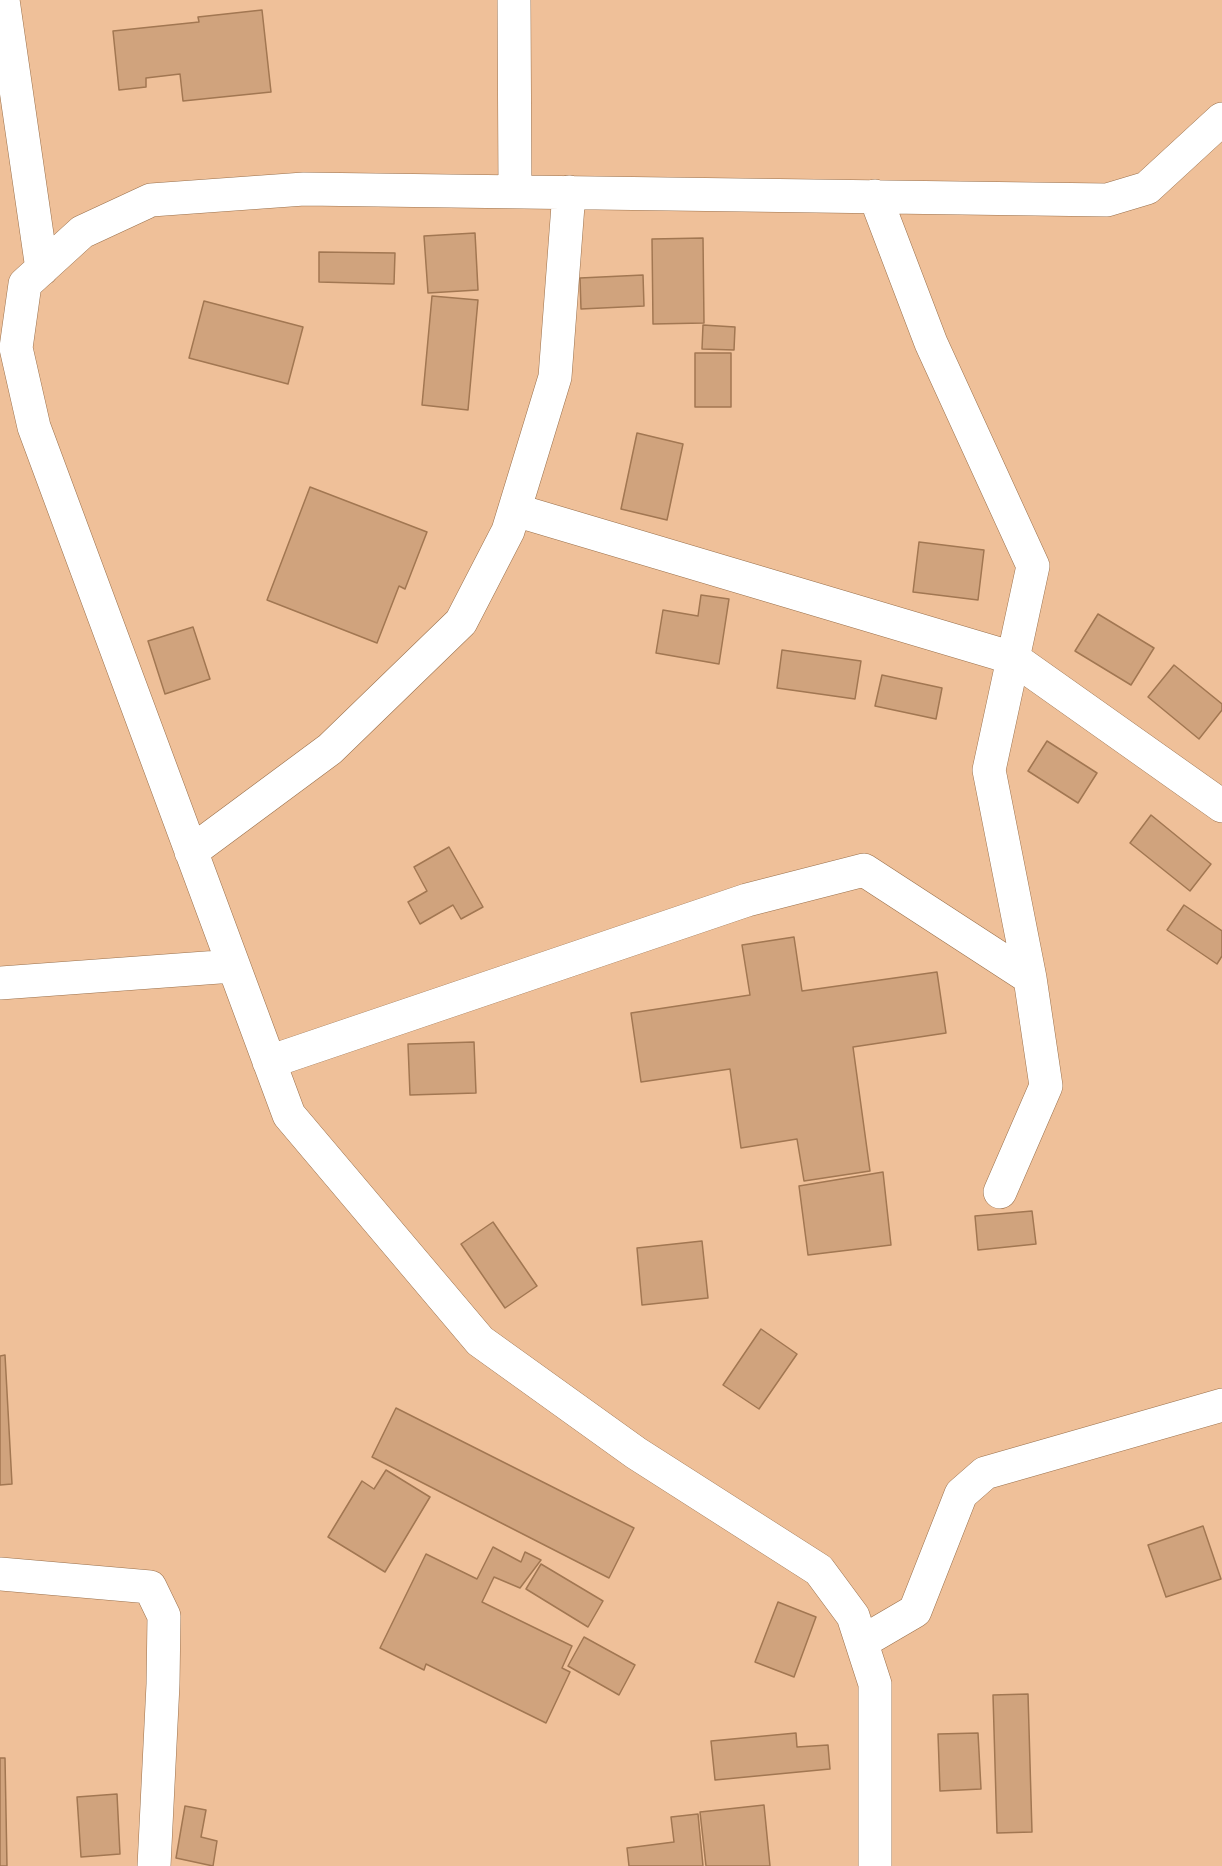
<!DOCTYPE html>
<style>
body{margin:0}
canvas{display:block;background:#efc099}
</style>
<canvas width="1222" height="1866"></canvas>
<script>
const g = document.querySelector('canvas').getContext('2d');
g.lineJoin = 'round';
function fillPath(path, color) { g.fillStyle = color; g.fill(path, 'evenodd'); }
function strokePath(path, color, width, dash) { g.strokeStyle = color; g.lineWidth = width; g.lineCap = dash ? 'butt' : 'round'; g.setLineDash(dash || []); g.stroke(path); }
const building = new Path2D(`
 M262,10L271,92L183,101L180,74L146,78V87L119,90L113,31L199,22L198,17Z
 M475,233L478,290L428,293L424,236Z
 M703,238L704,323L653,324L652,239Z
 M319,252L395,253L394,284L319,282Z
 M643,275L644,306L581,309L580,278Z
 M432,296L478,300L468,410L422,405Z
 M204,301L303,327L288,384L189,358Z
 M703,325L735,327L734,350L702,349Z
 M695,353H731V407H695Z
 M637,433L683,444L667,520L621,509Z
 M310,487L427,532L405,589L399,586L377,643L267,600Z
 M919,542L984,550L978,600L913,592Z
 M701,595L729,599L719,664L656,653L663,610L698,616Z
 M1098,614L1154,648L1131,685L1075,651Z
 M193,627L210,679L165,694L148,641Z
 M782,650L861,661L855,699L777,688Z
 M1174,665L1222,704V710L1199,739L1148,697Z
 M882,675L942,688L936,719L875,706Z
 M1047,741L1097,773L1078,803L1028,771Z
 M1151,815L1211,864L1190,891L1130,843Z
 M449,847L483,907L461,919L453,905L420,924L408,902L427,891L414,867Z
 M1184,905L1222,931V956L1217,964L1167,930Z
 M794,937L802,991L937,972L946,1033L853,1047L870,1171L804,1181L797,1139L741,1148L730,1069L641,1082L631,1013L750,995L742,945Z
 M474,1042L476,1093L410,1095L408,1044Z
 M883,1172L891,1245L808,1255L799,1186Z
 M1032,1211L1036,1244L978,1250L975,1216Z
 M493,1222L537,1286L505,1308L461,1244Z
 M702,1241L708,1298L642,1305L637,1248Z
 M761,1329L797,1354L759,1409L723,1385Z
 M5,1355L12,1484L0,1485V1356Z
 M396,1408L634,1528L609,1578L372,1457Z
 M386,1470L430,1497L385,1572L328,1537L362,1481L374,1489Z
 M1203,1526L1221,1579L1166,1597L1148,1545Z
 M493,1547L521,1562L525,1552L541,1560L520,1588L494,1577L482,1602L572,1646L562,1668L570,1672L546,1723L426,1664L424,1670L380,1648L426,1554L477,1579Z
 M541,1564L603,1601L588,1627L526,1589Z
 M778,1602L816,1617L794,1677L755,1662Z
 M584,1637L635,1665L619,1695L568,1666Z
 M1028,1694L1032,1832L997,1833L993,1695Z
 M796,1733L797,1747L828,1745L830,1769L715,1780L711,1741Z
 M978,1733L981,1789L940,1791L938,1734Z
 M0,1758H5L7,1866H0Z
 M117,1794L120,1854L81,1857L77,1797Z
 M764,1805L770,1866H706L700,1812Z
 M185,1806L206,1810L201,1837L217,1841L213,1866L176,1858Z
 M698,1814L703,1866H629L627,1848L674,1842L671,1817Z`);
fillPath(building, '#d0a37d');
strokePath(building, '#a27752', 1.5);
const minor = new Path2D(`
 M3,0L42,269
 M514,0L515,192
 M875,196L931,343L1033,566L989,770L1030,978
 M515,510L1013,658L1222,806
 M191,852L330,749L461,622L508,531L555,377L569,192
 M0,983L233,966
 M269,1062L747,900L864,870L1030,978L1046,1086L1000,1192
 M0,1574L150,1587L164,1616L163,1684L154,1866
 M862,1642L915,1611L961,1494L985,1473L1222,1405
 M875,1866V1684L853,1616L819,1570L636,1453L480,1341L289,1115L34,427L16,348L25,284L82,232L151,200L304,189L1107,200L1147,188L1222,119`);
strokePath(minor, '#9a704b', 34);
strokePath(minor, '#fff', 33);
</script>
